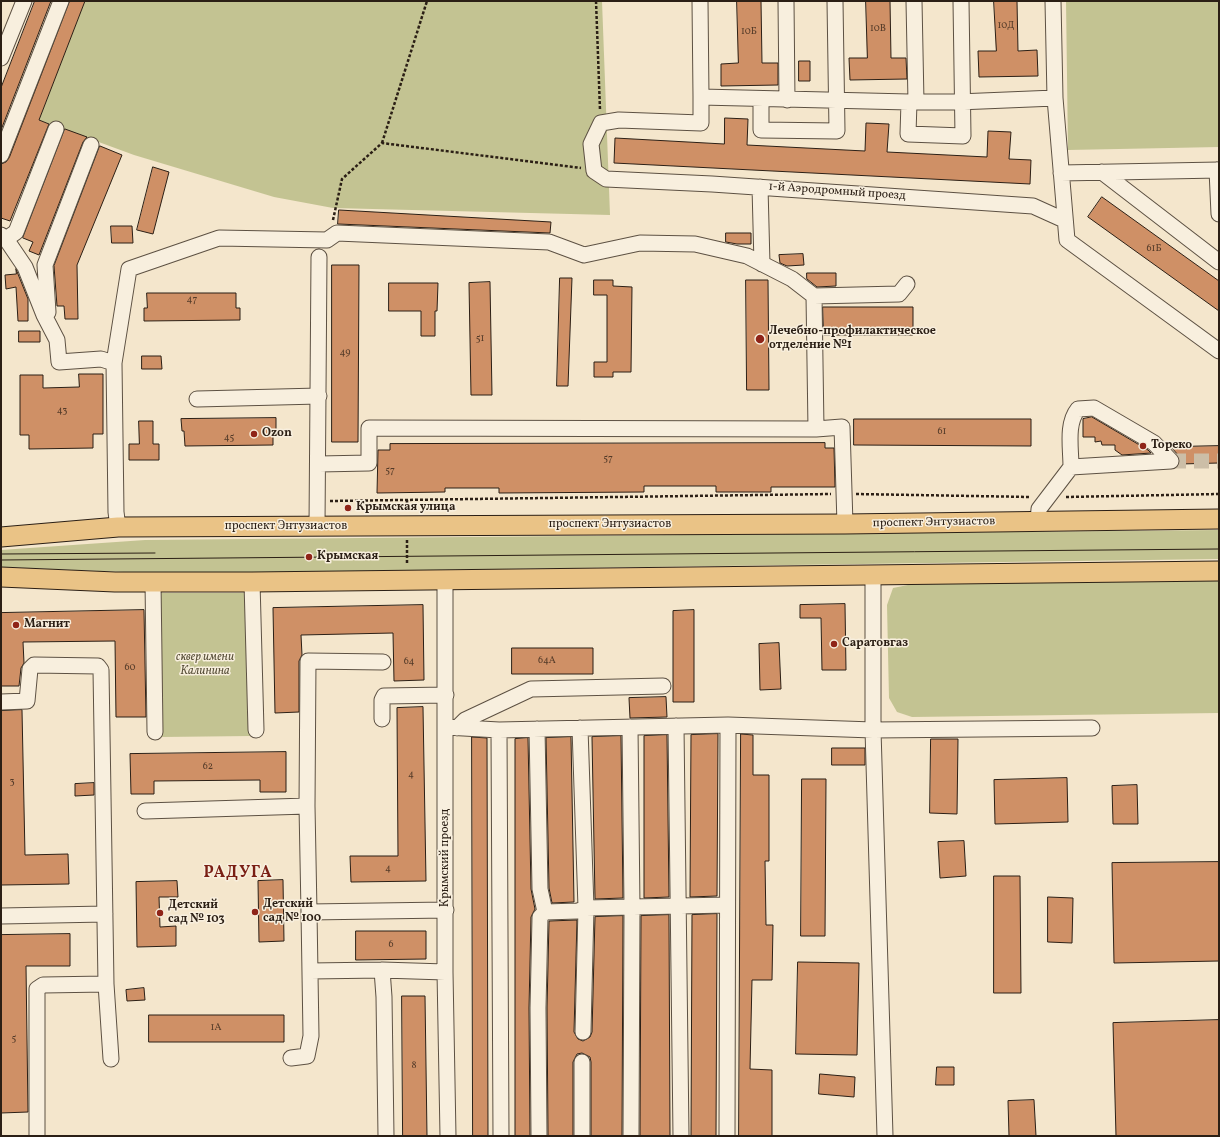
<!DOCTYPE html>
<meta charset="utf-8">
<style>
body{margin:0}
#map{position:relative;width:1220px;height:1137px;overflow:hidden;background:#f4e6cc;font-family:Vollkorn,serif}
canvas{display:block}
.frame{position:absolute;inset:0;border:2px solid #2b1f15;pointer-events:none}
</style>
<div id="map">
<canvas width="1220" height="1137"></canvas>
<div class="frame"></div>
</div>
<script>
const g = document.querySelector('canvas').getContext('2d');
g.lineJoin = 'round';
function fillPath(path, color) { g.fillStyle = color; g.fill(path, 'evenodd'); }
function strokePath(path, color, width, dash) { g.strokeStyle = color; g.lineWidth = width; g.lineCap = dash ? 'butt' : 'round'; g.setLineDash(dash || []); g.stroke(path); }
function label(font, color, halo, rows, align = 'center') {
  g.font = font + ' Vollkorn,serif'; g.lineWidth = 3; g.setLineDash([]); g.textBaseline = 'middle'; g.strokeStyle = halo; g.fillStyle = color; for (const [text, x, y, turn = 0] of rows) {
    g.save(); g.translate(x, y); g.rotate((+turn || 0) * Math.PI / 180); g.textAlign = isNaN(turn) ? turn : align; if (halo) g.strokeText(text, 0, 0); g.fillText(text, 0, 0); g.restore();
  }
}
fillPath(new Path2D(`
 M85,1H602L610,215L333,208L274,197L134,155L39,120Z
 M1066,1H1219V147L1068,150Z
 M1219,530V559L217,573H148L1,567V550L145,540Z
 M1219,580V713L912,717L897,712L889,698L887,605L893,588L913,584Z
 M159,593H250L251,736L161,737Z`), '#c3c392');
const building = new Path2D(`
 M35,1H51L1,130V88Z
 M70,1H85L39,120L49,124L10,221L1,218V164L6,162L9,158Z
 M737,1H761L762,63H778V85L721,86V64L738,63Z
 M866,1H890L891,58H906L907,79L850,80L849,58H867Z
 M994,1H1017L1018,51L1037,50L1038,76L979,77L978,51H996Z
 M799,61H810V81H799Z
 M725,118L748,119L747,145L865,151L866,123L889,124L887,152L987,157L988,131L1011,132L1009,159L1031,160L1030,184L614,163L615,138L724,144Z
 M65,129L87,137L83,142L39,255L29,251L33,242L23,238Z
 M100,146L122,155L77,265L78,319H65L64,306H57L54,266Z
 M153,167L169,172L153,234L137,230Z
 M1102,197L1219,281V311L1088,217Z
 M339,210L551,222L550,233L338,224Z
 M111,226H132L133,243H112Z
 M726,233H751V244H737L726,242Z
 M803,254L804,265L787,266L780,263L779,255Z
 M332,265H359L358,442H332Z
 M16,269L28,299V321H18L16,287L6,289L5,275L16,274Z
 M807,273H836V286L817,287L807,279Z
 M560,278H572L568,386H557Z
 M594,280H613V286L632,287L631,372H613V377H594V362H607V295H594Z
 M746,280H768L769,390H747Z
 M490,282L492,395H471L469,283Z
 M389,283H438L437,311H435V336H421V311H389Z
 M147,293H236V308H240V320L144,321V308H147Z
 M823,307H913V335H824Z
 M19,331H40V342H19Z
 M142,356H161L162,369H142Z
 M79,374H103V434H93V448L29,449V435H20V375H43V388L79,387Z
 M1092,417L1148,450L1151,453L1122,455L1115,450V445H1102L1101,441L1095,442V437H1083V419Z
 M276,418V431H273V445L185,446L184,431H182L181,419Z
 M854,419H1031V446L854,445Z
 M139,421H153V444H159V460H129V444H139Z
 M825,443V448H834L835,487H771V492H716V486H644V492L499,493V488H445V492L377,493L378,450H390V444Z
 M1219,446V463L1180,464L1179,456L1171,447Z
 M845,604L846,670H822L821,618H800V605Z
 M423,605L424,680L394,681L393,633L301,635L302,655L299,661V712L275,713L273,608Z
 M144,610L146,717H116L115,641L23,642L24,663L21,668L19,686H1V613Z
 M694,610V702H673V611Z
 M779,643L781,689L760,690L759,644Z
 M512,648H593V674H512Z
 M666,697L667,717L630,718L629,698Z
 M423,707L426,881L351,882L350,856H398L397,708Z
 M22,710L25,855L68,854L69,884L1,885V711Z
 M718,734L717,896L690,897L691,735Z
 M741,734L753,735V775H769V861H765L766,925H773L772,980H752L750,1069L772,1070V1136H739Z
 M667,735L669,897L644,898V736Z
 M621,736L623,898L595,899L592,737Z
 M472,737L487,738L488,1136H473Z
 M571,737L574,902L552,903L549,888L546,738Z
 M528,738L531,889L535,909L531,917L529,1008L530,1136H515V739Z
 M931,739H958L957,814L930,813Z
 M832,748H865V765H832Z
 M286,752V792H260V780L154,781V794H131L130,754Z
 M1067,778L1068,822L995,824L994,780Z
 M802,779H826L825,936H801Z
 M94,783V795L75,796V784Z
 M1137,785L1138,824H1113L1112,786Z
 M964,841L966,876L940,878L938,842Z
 M1219,862V961L1114,963L1112,863Z
 M994,876H1020L1021,993H994Z
 M283,880L284,941L259,942L258,881Z
 M177,881L178,897H159L160,927L176,926V946L137,947L136,882Z
 M1048,897L1073,898L1072,943L1048,942Z
 M717,914L716,1136H691L692,915Z
 M669,915L670,1136H640L641,916Z
 M623,916L622,1136H591V1062L590,1057L582,1053L577,1054L573,1062V1136H548L547,1008L549,921L577,920L574,1032L578,1039L583,1041L590,1037L592,1032L595,917Z
 M356,931H426V959L356,960Z
 M70,934V966H26L28,1112L1,1113V935Z
 M798,962L859,963L857,1055L796,1054Z
 M144,988L145,1000L127,1001L126,990Z
 M402,996H425L427,1136H403Z
 M149,1015H284V1042H149Z
 M1219,1020V1136H1116L1113,1023Z
 M937,1067H954V1085H936Z
 M820,1074L855,1077L854,1097L819,1094Z
 M1034,1100L1036,1136H1009L1008,1101Z`);
fillPath(building, '#cf9066');
strokePath(building, '#2b1f15', 1);
strokePath(new Path2D(`
 M1171,461H1219`), '#ccbea7', 15, [15, 8]);
const minor = new Path2D(`
 M700,1L701,97L909,102H958L1055,98
 M786,1L787,100
 M914,1L916,102
 M1053,1L1055,98L1067,240L1219,351
 M1,58L24,1
 M701,97V123L619,120L601,123L591,144L594,171L606,179L712,184L1033,206L1064,220
 M761,99V130L837,131L835,1
 M909,102L908,134L963,136L961,1
 M1,155L61,1
 M1217,170L1219,214
 M1102,172L1219,262
 M1061,173L1219,170
 M760,187L762,264
 M1,235L6,239L25,267L44,315L57,340L59,362L101,359L114,363
 M6,239L16,232L56,129
 M45,314L48,312L45,265L91,145
 M197,399L319,396
 M816,429L814,296L899,294L907,284
 M319,464L369,463V428L816,429L842,427L845,524
 M1071,467C1071,448 1066,424 1078,409L1094,408L1154,443L1171,461
 M1038,521L1039,509L1071,467L1171,461
 M317,526L319,257
 M118,527L116,512L114,363L129,269L219,238L327,240L337,233L549,242L584,255L640,243L695,244L747,256L792,279L814,296
 M445,579V972L448,1136
 M153,582L155,732
 M252,582L256,730
 M1,702L27,701L30,669L34,665L98,666L101,670L106,984L111,1059
 M382,719V700L384,696L446,695
 M676,726L681,1136
 M446,727L499,730L728,725
 M630,727L632,908L631,1136
 M457,728L465,720L531,689L663,686
 M580,728L586,908L583,1032
 M537,729L540,889L545,912
 M499,730L501,1136
 M307,806L308,661L383,662
 M145,811L307,806L309,912L446,910
 M1,916L105,914
 M382,970L384,997L386,1136
 M310,971L382,970L445,972
 M291,1058L307,1056L311,1036L309,912
 M582,1062V1136
 M37,1136V989L43,985L106,984
 M539,1136L538,1008L540,917L545,912L578,911L586,908L727,905
 M727,1136L728,725L873,730V574
 M885,1136L873,730L1092,728`);
const major = new Path2D(`
 M1,537L118,527L845,524L1219,519
 M1,577L115,582H252L1219,571`);
strokePath(minor, '#5d5143', 17);
strokePath(major, '#2b1f15', 21);
strokePath(new Path2D(`
 M596,1L600,110
 M382,143L427,1
 M333,220L342,179L382,143L581,168
 M856,494L1031,497
 M1066,497L1219,494
 M407,500V511
 M330,501L831,494
 M407,540V565`), '#2b1f15', 2.5, [3, 2]);
strokePath(minor, '#f8efde', 15);
strokePath(major, '#eac386', 19);
strokePath(new Path2D(`
 M1,554L155,553
 M1,560L1219,549`), '#2b1f15', 1);
for (const [x, y, r, color] of [
 [760,339,5,"#8f2418"],
 [254,434,4,"#8f2418"],
 [1143,446,4,"#8f2418"],
 [348,508,4,"#8f2418"],
 [309,557,4,"#8f2418"],
 [16,625,4,"#8f2418"],
 [834,644,4,"#8f2418"],
 [255,912,4,"#8f2418"],
 [160,913,4,"#8f2418"]
]) { const dot = new Path2D(); dot.arc(x, y, r, 0, 2 * Math.PI); g.fillStyle = color; g.fill(dot); strokePath(dot, '#f8efde', 1.5); }
label('10px', '#543b29', null, [
 ["10Д",1006,26],
 ["10В",878,29],
 ["10Б",749,32],
 ["61Б",1154,249],
 ["47",192,300],
 ["51",480,339],
 ["49",345,353],
 ["43",62,411],
 ["61",942,432],
 ["45",229,438],
 ["57",608,459],
 ["57",390,471],
 ["64А",547,661],
 ["64",409,662],
 ["60",130,668],
 ["62",208,767],
 ["4",411,775],
 ["3",12,782],
 ["4",388,869],
 ["6",391,945],
 ["1А",216,1028],
 ["5",14,1039],
 ["8",414,1066]
]);
label('12px', '#2b1f15', '#f8efde', [
 ["1-й Аэродромный проезд",837,192,4],
 ["проспект Энтузиастов",934,523,-1],
 ["проспект Энтузиастов",610,525],
 ["проспект Энтузиастов",286,527],
 ["Крымский проезд",446,858,-90]
]);
label('bold 12px', '#2b1f15', '#f8efde', [
 ["Лечебно-профилактическое",769,332],
 ["отделение №1",769,346],
 ["Ozon",262,434],
 ["Тореко",1151,446],
 ["Крымская улица",356,508],
 ["Крымская",317,557],
 ["Магнит",24,625],
 ["Саратовгаз",842,644],
 ["Детский",263,905],
 ["сад № 100",263,919],
 ["Детский",168,906],
 ["сад № 103",168,920]
], 'left');
label('italic 12px', '#59503a', '#f8efde', [
 ["сквер имени",205,658],
 ["Калинина",205,672]
]);
g.letterSpacing = '1px';
label('bold 16px', '#7a1f14', '#f8efde', [
 ["РАДУГА",238,874]
]);
g.letterSpacing = '0px';
</script>
